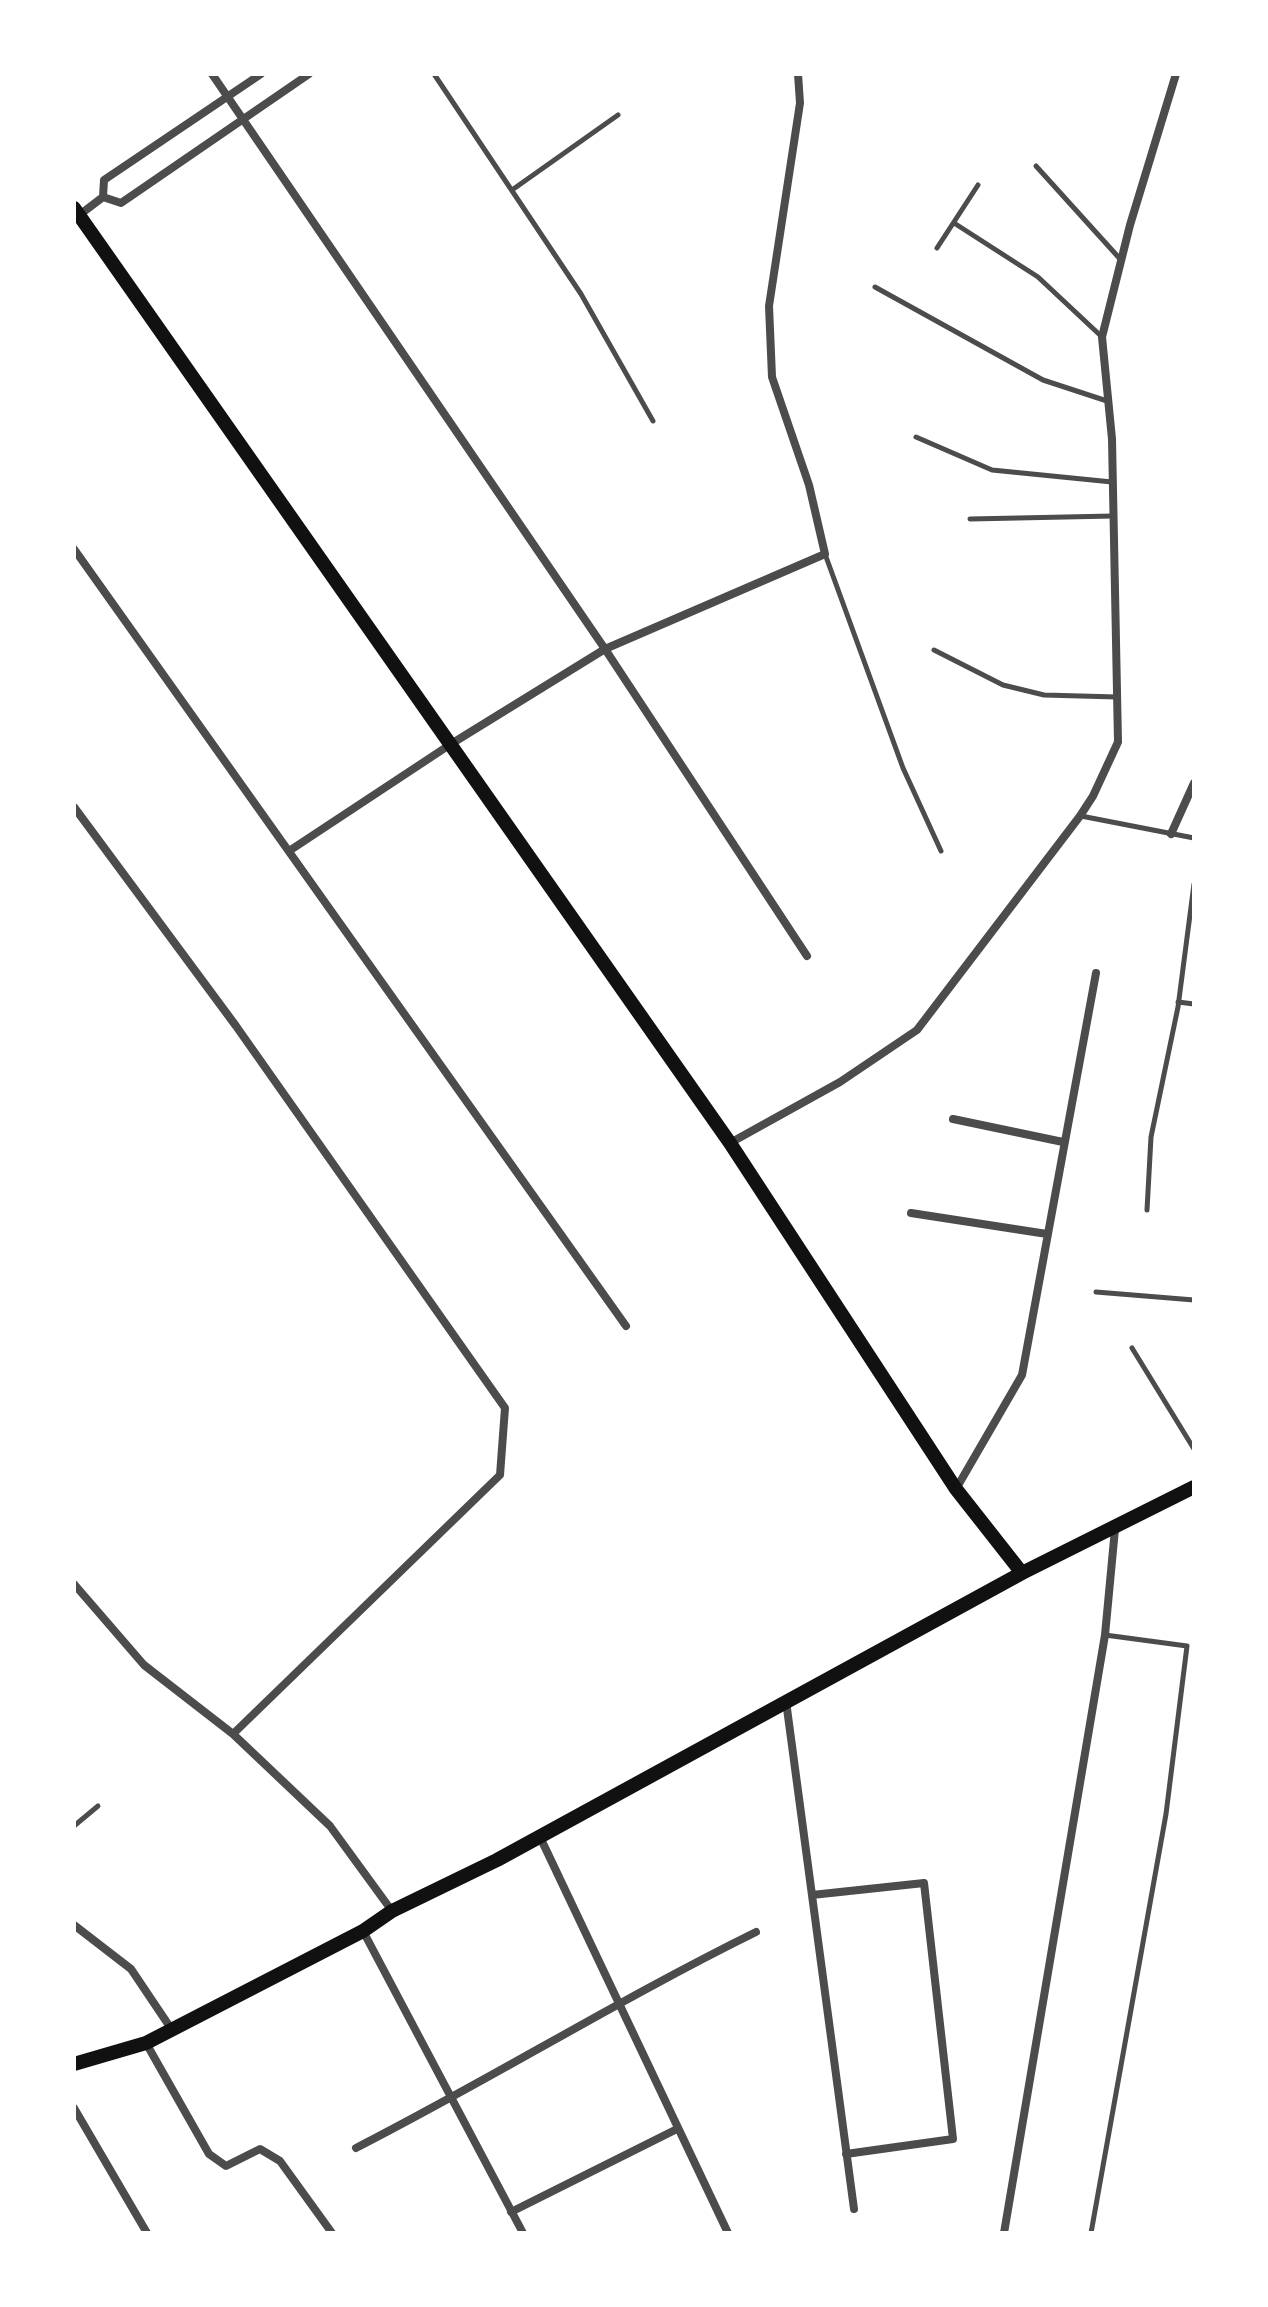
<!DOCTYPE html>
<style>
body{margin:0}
#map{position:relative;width:1268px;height:2307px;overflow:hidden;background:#fff;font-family:Raleway,sans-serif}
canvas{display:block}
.frame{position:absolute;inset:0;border:76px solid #fff;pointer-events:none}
</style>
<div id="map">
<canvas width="1268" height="2307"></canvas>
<div class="frame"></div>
</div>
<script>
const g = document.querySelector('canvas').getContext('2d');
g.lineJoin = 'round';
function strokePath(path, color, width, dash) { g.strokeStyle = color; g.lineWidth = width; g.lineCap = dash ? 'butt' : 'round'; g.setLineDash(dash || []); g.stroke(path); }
strokePath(new Path2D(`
 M434,74L581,294L653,421
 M1036,166L1121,260
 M512,190L618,115
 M954,223L1038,277L1101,336
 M937,248L978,185
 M875,287L1043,380L1107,401
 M916,437L992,470L1112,482
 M970,519L1113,516
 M825,554L903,768L941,851
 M934,650L1003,685L1044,695L1117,697
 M1081,816L1194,838
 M1178,1002L1194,1004
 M1147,1210L1151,1137L1178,1007L1194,884
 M1096,1292L1194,1300
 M1132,1348L1194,1449
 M74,1826L98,1806
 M1091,2233L1166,1814L1187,1646L1105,1635`), '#4c4c4c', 5);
strokePath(new Path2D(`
 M212,74L605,649L807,956
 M103,197L121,203L309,74
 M103,197L104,180L261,74
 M78,216L103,197
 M74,549L626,1326
 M74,807L236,1026L505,1408L500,1475L233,1734
 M1171,834L1194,783
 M289,851L451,744L605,649L825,554L809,485L772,377L769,306L800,103L798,74
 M953,1119L1063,1142
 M730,1143L840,1082L917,1030L1080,816L1093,796L1118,742L1112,439L1102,337L1130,225L1176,74
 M911,1213L1047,1234
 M956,1489L1022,1375L1096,973
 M74,1584L144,1665L233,1734L330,1826L392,1911
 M786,1701L854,2209
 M540,1837L728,2233
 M812,1895L924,1883L953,2139L846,2154
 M74,1925L131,1969L172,2030
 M363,1931L523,2233
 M146,2043L209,2154L226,2166L260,2149L280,2161L332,2233
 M74,2108L147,2233
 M356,2148C491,2079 620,1999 756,1932
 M511,2212L677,2129
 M1004,2233L1105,1635L1115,1529`), '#4c4c4c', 8);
strokePath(new Path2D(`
 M74,208L730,1143L956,1489L1022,1573
 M74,2064L146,2043L363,1931L392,1911L497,1860L1022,1573L1194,1487`), '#111', 14);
</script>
